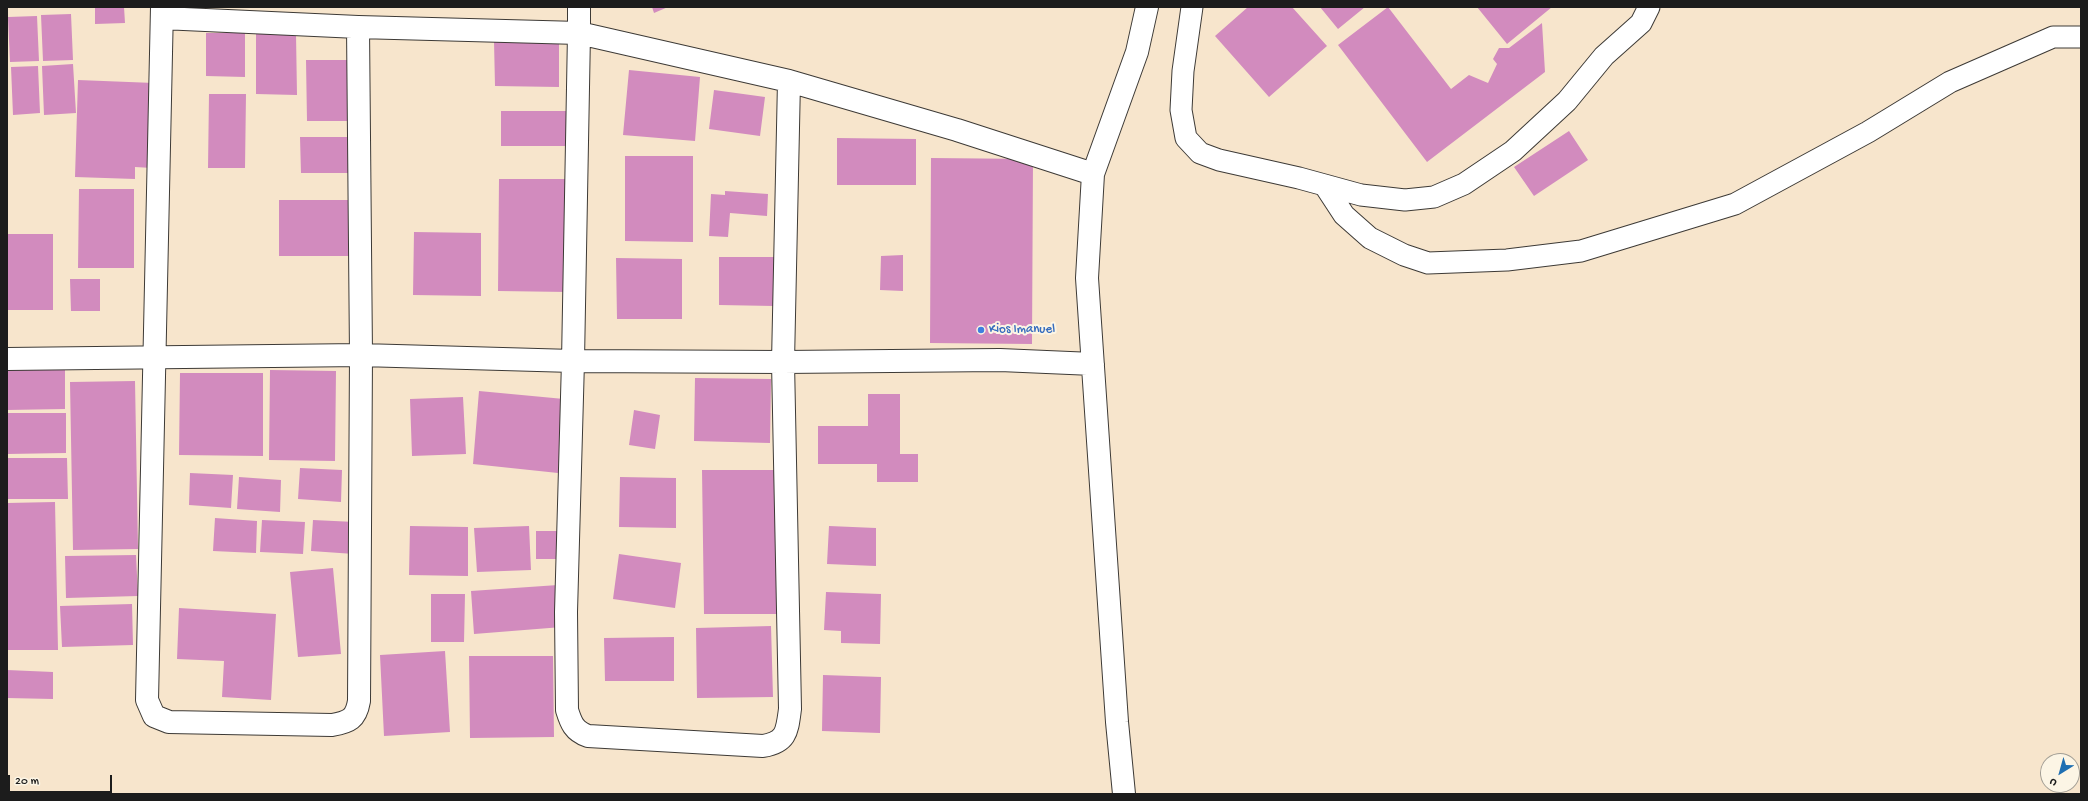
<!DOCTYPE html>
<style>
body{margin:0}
#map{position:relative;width:2088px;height:801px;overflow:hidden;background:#f7e5cc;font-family:"Gochi Hand",sans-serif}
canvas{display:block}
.frame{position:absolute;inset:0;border:8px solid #1c1c1c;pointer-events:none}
.north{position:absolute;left:2040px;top:753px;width:40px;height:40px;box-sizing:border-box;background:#fcf5e5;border:1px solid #a29e95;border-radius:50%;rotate:217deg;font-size:11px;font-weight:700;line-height:16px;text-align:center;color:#1c1c1c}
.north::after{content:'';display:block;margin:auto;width:14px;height:18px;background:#1f6fb2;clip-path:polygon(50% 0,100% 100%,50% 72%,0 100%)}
.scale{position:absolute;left:8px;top:775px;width:104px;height:18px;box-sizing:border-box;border:2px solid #1c1c1c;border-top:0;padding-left:5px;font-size:12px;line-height:14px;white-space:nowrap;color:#1c1c1c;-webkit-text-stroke:3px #fcf5e5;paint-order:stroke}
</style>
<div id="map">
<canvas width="2088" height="801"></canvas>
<div class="frame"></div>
<div class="north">U</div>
<div class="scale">20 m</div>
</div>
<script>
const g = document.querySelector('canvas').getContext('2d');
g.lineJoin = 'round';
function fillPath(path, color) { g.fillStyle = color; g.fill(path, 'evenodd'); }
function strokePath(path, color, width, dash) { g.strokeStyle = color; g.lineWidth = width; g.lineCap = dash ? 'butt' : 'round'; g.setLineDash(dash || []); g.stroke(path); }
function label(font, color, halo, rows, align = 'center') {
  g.font = font + ' "Gochi Hand",sans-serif'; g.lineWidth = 4; g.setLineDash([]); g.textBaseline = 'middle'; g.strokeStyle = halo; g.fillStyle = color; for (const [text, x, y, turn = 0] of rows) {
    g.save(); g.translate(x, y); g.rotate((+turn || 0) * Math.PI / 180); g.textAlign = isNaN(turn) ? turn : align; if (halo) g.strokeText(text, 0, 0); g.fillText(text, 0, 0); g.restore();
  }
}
fillPath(new Path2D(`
 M95,7H124L125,23L95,24Z
 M652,7H668L654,13Z
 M1248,7H1292L1327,46L1269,97L1215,36Z
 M1320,7H1365L1338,29Z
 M1388,7L1451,89L1469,75L1488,83L1497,64L1493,59L1499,48H1509L1542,23L1545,72L1427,162L1338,45Z
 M1477,7H1552L1507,44Z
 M71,14L73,60L43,61L41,15Z
 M37,16L39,61L10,62L8,17Z
 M206,33H245V77L206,76Z
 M256,34H296L297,95L256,94Z
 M494,41H559V87L495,86Z
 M306,60H352V121H307Z
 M73,64L76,113L44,115L42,66Z
 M38,66L40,113L13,115L11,67Z
 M629,70L700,77L695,141L623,135Z
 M78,80L154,83L152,168L135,167V179L75,177Z
 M714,90L765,97L760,136L709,129Z
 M209,94H246L245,168H208Z
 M501,111H567L566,146H501Z
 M1569,131L1588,160L1534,196L1514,167Z
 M300,137H356V173H301Z
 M837,138L916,139V185H837Z
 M625,156H693V242L625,241Z
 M931,158L1033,159L1032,344L930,343Z
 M499,179H568V292L498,291Z
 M79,189H134V268H78Z
 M725,191L768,194L767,216L730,213L728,237L709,236L711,194L725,195Z
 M279,200H357V256H279Z
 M414,232L481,233V296L413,295Z
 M7,234H53V310H7Z
 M903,255V291L880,290L881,256Z
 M719,257H774V306L719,305Z
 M616,258L682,259V319H617Z
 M70,279H100V311H71Z
 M7,368H65V409L7,410Z
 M270,370L336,371L335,461L269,460Z
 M180,373H263V456L179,455Z
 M695,378L771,379L770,443L694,441Z
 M135,381L138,549L73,550L70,382Z
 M479,391L564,399L558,473L473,464Z
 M868,394H900V454H918V482H877V464H818V426H868Z
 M463,397L466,454L412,456L410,399Z
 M634,410L660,415L655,449L629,445Z
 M7,413H66V453L7,454Z
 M7,458H67L68,499H7Z
 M300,468L342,470L341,502L298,499Z
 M702,470H776L778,614H704Z
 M190,473L233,475L231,508L189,505Z
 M239,477L281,480L280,512L237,509Z
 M620,477L676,478V528L619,527Z
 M55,502L58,650H7V503Z
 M215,518L257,521L256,553L213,551Z
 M262,520L305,522L303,554L260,552Z
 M313,520L355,522L354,554L311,551Z
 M410,526L468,527V576L409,575Z
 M529,526L531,570L477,572L474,528Z
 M829,526L876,528V566L827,564Z
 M536,531H564V559H536Z
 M619,554L681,563L675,608L613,599Z
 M136,555L138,596L66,598L65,556Z
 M333,568L341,654L298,657L290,572Z
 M558,585L562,627L474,634L471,591Z
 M826,592L881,594L880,644L841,643V631L824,630Z
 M431,594H465L464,642H431Z
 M132,604L133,645L62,647L60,606Z
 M179,608L276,614L271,700L222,697L224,661L177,659Z
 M771,626L773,697L697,698L696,628Z
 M674,637V681H605L604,638Z
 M445,651L450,732L384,736L380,655Z
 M469,656H553L554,737L470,738Z
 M7,670L53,672V699L7,698Z
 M823,675L881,677L880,733L822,731Z`), '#d28bbe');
const lane = new Path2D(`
 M1192,7L1183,71L1181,110L1186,138L1200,153L1219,160L1299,178L1361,195L1405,200L1434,197L1464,184L1513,151L1567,101L1604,56L1641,23L1649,7
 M1325,186L1344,215L1370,238L1404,255L1428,263L1507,260L1581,251L1735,204L1868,132L1950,82L2053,37H2081`);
const street = new Path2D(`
 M162,7L147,700L154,716L169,722L332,725C349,722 356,719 359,701L361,355L358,27
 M162,18L358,27L579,33L789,81L783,362L790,709C787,731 787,742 763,746L588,736C574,731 571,723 567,710L566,612L573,361L579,33V7
 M789,81L957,130L1093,174
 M7,359L361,355L573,361L783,362L1000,360L1093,364
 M1124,794L1117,722L1087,278L1093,174L1137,52L1147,7`);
strokePath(lane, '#3d3a36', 23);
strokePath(street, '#3d3a36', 24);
strokePath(lane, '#fff', 21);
strokePath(street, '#fff', 22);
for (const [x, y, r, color] of [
 [981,330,4,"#3f7fe0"]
]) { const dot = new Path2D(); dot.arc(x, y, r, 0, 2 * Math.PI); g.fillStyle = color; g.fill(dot); strokePath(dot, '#fcf5e5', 1.5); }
label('13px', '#366cbe', '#fcf5e5', [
 ["Kios Imanuel",989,330]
], 'left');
</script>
